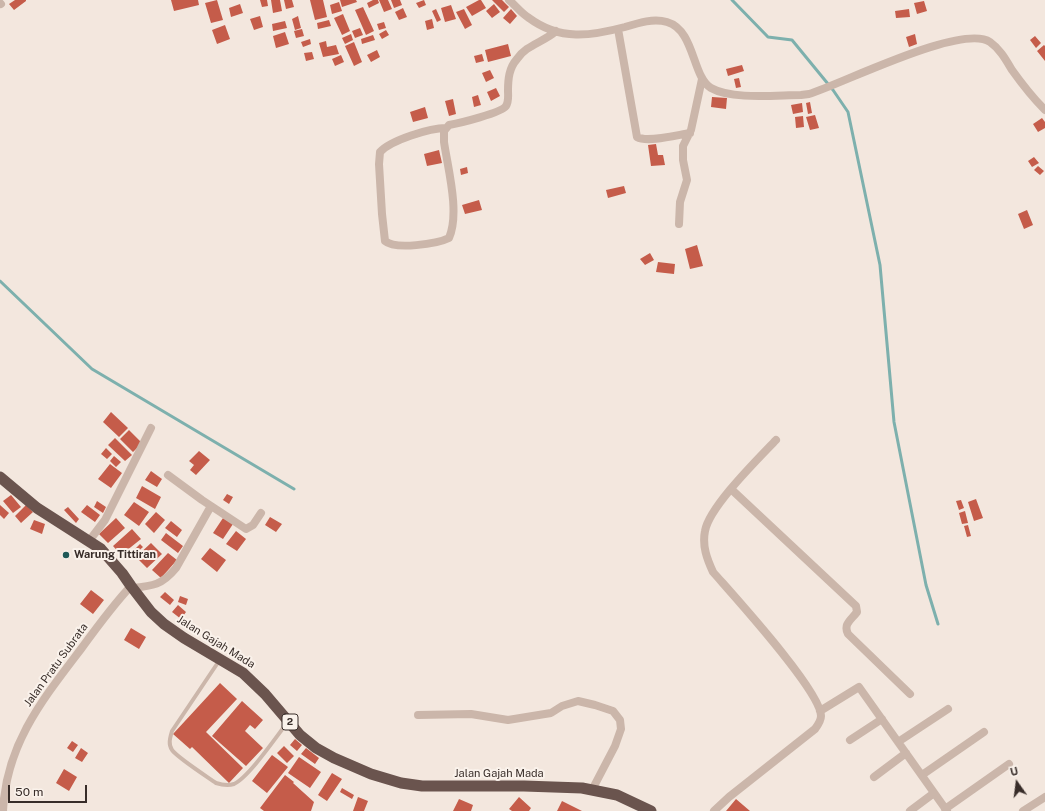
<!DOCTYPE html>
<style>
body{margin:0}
#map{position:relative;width:1045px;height:811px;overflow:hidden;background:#f3e7de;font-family:"Public Sans",sans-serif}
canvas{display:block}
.north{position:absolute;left:997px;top:763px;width:40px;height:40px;-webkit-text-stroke:3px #faf2eb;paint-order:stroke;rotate:346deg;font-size:11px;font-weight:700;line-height:16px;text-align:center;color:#382d29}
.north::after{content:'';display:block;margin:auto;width:14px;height:18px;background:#382d29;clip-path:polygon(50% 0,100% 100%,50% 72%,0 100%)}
.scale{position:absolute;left:8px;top:785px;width:79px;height:18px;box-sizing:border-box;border:2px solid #382d29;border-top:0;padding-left:5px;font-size:12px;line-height:14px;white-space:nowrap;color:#382d29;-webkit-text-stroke:3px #faf2eb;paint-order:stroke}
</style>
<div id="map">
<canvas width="1045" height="811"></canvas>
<div class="north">U</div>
<div class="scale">50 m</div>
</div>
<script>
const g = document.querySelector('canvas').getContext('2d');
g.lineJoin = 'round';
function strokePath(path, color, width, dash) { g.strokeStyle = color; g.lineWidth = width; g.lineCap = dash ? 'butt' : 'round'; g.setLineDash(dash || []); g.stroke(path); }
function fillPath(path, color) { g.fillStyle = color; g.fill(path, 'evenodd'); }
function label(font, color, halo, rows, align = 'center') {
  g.font = font + ' "Public Sans",sans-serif'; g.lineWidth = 4; g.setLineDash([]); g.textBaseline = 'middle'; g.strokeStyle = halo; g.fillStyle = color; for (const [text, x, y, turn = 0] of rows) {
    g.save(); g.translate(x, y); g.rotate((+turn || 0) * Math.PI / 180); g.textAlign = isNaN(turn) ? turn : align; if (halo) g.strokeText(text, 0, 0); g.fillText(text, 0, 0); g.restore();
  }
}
strokePath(new Path2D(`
 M732,0L768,37L792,40L833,90L848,112L880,265L894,422L926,585L938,624
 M0,281L92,369L294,489`), '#7db0ad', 3);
fillPath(new Path2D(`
 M15,0H26V1L14,10L9,4Z
 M171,0H198L199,5L174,11Z
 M217,0L223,20L211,23L205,3Z
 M260,0H267L268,6L262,7Z
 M271,0H280L282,11L273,13Z
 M284,0H292L294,7L286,9Z
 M310,0H323L327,17L315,20Z
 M340,0H356L357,2L342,7Z
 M373,0H378L379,3L369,8L367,3Z
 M379,0H388L392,9L384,12Z
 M391,0H400L402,5L394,8Z
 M424,0L426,5L419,8L416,3Z
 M479,0H481L486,8L472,16L466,7Z
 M492,0H502L509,7L504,12Z
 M924,1L927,11L917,14L914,3Z
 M339,2L342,11L332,14L330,5Z
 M240,4L243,13L231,17L229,8Z
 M494,4L500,12L492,18L486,11Z
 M451,5L456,19L445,22L441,8Z
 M363,7L374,31L366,35L355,10Z
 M403,8L407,17L399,20L395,12Z
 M436,9L441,20L437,22L432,11Z
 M464,9L472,25L465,29L456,12Z
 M511,9L517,16L510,24L503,18Z
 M909,9L910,17L896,18L895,11Z
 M343,14L350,31L342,35L334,18Z
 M260,16L263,27L254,30L250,19Z
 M298,16L301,28L295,30L292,19Z
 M432,19L434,28L427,30L425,21Z
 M329,20L331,26L318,29L317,23Z
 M285,21L287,28L273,31L272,24Z
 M384,22L386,28L379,30L377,24Z
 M225,25L230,39L217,44L212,30Z
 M360,28L363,35L355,38L352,31Z
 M302,29L304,36L296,38L294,31Z
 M386,30L389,35L382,39L379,34Z
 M285,32L289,44L276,48L273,36Z
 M351,34L353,40L345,44L342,38Z
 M915,34L917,44L909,47L906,37Z
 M373,35L375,40L362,44L361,39Z
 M1035,36L1041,43L1036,48L1030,40Z
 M310,39L311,44L303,47L301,42Z
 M326,41L327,47L336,45L339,54L323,57L319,43Z
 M354,42L362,62L354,66L345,46Z
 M508,44L511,56L488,62L485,50Z
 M1044,45L1045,46V61L1037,51Z
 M377,50L380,57L371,62L367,55Z
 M312,52L314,59L306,61L304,53Z
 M482,54L484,61L476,63L474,56Z
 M341,55L344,62L335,66L332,59Z
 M742,65L744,71L728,76L726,69Z
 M490,70L494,78L486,82L482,73Z
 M739,78L741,87L736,88L734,79Z
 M496,88L500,96L491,101L487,92Z
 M478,95L481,105L474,107L472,97Z
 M712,97L727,98L726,109L711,107Z
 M453,99L456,114L449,116L445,101Z
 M810,102L812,113L808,114L806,103Z
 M802,103L803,112L793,114L791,105Z
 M425,107L428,118L413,122L410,112Z
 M815,115L819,128L810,130L806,117Z
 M803,116L804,127L796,128L795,117Z
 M1042,118L1045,122V128L1038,132L1033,124Z
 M656,144L658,155H663L665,165L651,166L648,145Z
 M439,150L442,163L427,166L424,154Z
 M1034,157L1039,163L1032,167L1028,161Z
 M1038,166L1044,171L1040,175L1034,170Z
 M467,167L468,173L461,175L460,169Z
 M624,186L626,193L608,198L606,190Z
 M479,200L482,210L465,214L462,205Z
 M1027,210L1033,225L1024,229L1018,214Z
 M697,245L703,266L690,269L685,249Z
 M650,253L654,260L645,265L640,259Z
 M658,262L675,264L674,274L656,272Z
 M111,412L128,428L119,437L103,422Z
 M129,430L142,443L133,452L120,439Z
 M115,438L132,455L125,461L108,445Z
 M106,448L112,454L107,459L101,454Z
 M199,451L210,460L196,475L190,470L194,465L189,461Z
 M114,456L121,462L116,467L110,461Z
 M110,464L122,473L111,488L98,479Z
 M151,471L162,479L157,487L145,480Z
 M142,486L161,497L155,509L136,498Z
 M227,494L233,497L229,504L223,500Z
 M11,495L21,507L13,513L3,501Z
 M976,499L983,518L974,521L968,502Z
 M961,500L964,508L959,510L956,501Z
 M97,501L106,507L103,513L94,507Z
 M134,502L149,512L139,526L124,515Z
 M0,505L9,513L4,519L0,515Z
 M26,505L33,512L21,523L15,516Z
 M87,505L100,515L95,522L81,512Z
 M68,507L79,519L76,523L64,510Z
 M965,511L968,523L962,524L959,513Z
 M156,512L165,520L154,533L145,524Z
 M270,517L282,524L276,532L265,525Z
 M116,518L125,528L108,543L99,534Z
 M223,518L233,524L223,539L213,533Z
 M34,520L45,524L42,534L30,529Z
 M171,521L182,530L177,537L165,528Z
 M968,525L971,536L967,537L964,526Z
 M132,529L141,539L121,555L113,546Z
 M236,531L246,539L237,551L226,544Z
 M166,533L183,546L178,553L161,540Z
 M151,543L162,554L147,568L136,557Z
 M140,544L143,547L134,555L132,552Z
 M210,548L226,560L217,572L201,559Z
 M168,553L177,560L161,578L152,570Z
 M91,590L104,600L93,614L80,604Z
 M165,592L174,600L170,605L160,597Z
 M180,596L188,599L186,605L178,602Z
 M178,605L186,612L181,619L172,612Z
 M131,628L146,637L139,649L124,640Z
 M220,683L237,699L206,732L243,768L229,783L192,747L190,749L173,734Z
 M242,701L263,720L255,729L250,725L245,731L263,748L246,766L212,736Z
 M295,739L302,745L297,751L290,745Z
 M72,741L78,745L73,752L67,748Z
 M284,746L294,756L287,763L277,753Z
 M81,748L88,753L82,762L75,758Z
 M306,748L319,758L315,764L301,754Z
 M272,755L288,767L267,793L252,781Z
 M299,757L321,772L310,788L288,773Z
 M64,769L77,777L69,791L56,783Z
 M332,773L342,779L327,801L318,795Z
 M285,775L294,782L293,783L314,802L311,811H264L260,808Z
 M342,788L354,795L352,799L340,792Z
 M358,797L368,801L364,811H353Z
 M519,797L531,808L529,811H512L509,809Z
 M459,799L473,805L471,811H453Z
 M736,799L750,811H726Z
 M562,801L582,811H557Z`), '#c55c4a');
strokePath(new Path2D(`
 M219,661L172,731C170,738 168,744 172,750C178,758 206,776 216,783C222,785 228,786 234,784C249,777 276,737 287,723`), '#cbb6aa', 4);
strokePath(new Path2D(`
 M509,0C516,6 521,13 529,18C560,41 591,36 625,27C638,23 653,18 667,22C695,30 692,77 711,88C732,100 777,95 801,95L809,94C842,84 962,23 990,42C1000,49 1006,60 1012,70C1022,84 1033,98 1045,110
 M0,3L1,4
 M618,29L637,137C647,143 677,135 690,133
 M446,128C430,128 391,140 380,152L379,164L382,214L385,241C395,250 437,244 449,238C460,213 448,169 444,142V131L449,125C460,123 501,113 506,106C509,101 508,95 508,91C508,79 509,68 517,59C526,45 544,42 556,31
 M679,224L680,202L687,180L683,160V146L691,130L702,79
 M168,475L202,500L246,529L253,525L261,513
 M731,489L856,606L857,612C851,620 843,624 848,634L910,694
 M89,541L105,520L151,428
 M132,588C153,586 162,585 176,568L211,506
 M820,711L859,687L947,811
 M418,715L471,714L508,720L551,713L562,706L578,701L595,705L613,711L620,720L621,729L615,746L592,790
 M850,740L882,719
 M898,742L948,709
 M922,775L984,732
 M874,777L906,753
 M945,809L1009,764
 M3,811C6,744 43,699 81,649C97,627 113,605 131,586
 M714,811L729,797L815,729C818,725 821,721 821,716C821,691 733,595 713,572C707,559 702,546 705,531C709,507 758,459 776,440
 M910,811L934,793
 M1023,811L1045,797`), '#cbb6aa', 8);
strokePath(new Path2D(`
 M0,477L37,508L101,549L122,573L131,586L151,612L164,624L184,638L243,673L265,694L300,735L316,748L334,758L371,774L401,783L422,786H524L582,788L617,795L651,811`), '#6a544e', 11);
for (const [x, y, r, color] of [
 [66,555,4,"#1f5a58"]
]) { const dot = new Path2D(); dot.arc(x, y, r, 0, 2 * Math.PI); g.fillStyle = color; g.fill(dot); strokePath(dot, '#faf2eb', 1.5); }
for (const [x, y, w] of [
 [290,722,16]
]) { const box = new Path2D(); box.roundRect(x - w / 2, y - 8, w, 16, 3); g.fillStyle = '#faf2eb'; g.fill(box); strokePath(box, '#382d29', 1); }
label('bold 10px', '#382d29', null, [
 ["2",290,722]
]);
label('bold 11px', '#382d29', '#faf2eb', [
 ["Warung Tittiran",74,555]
], 'left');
label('11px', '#382d29', '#faf2eb', [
 ["Jalan Gajah Mada",216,642,32],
 ["Jalan Pratu Subrata",56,665,-54],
 ["Jalan Gajah Mada",499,774]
]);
</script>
